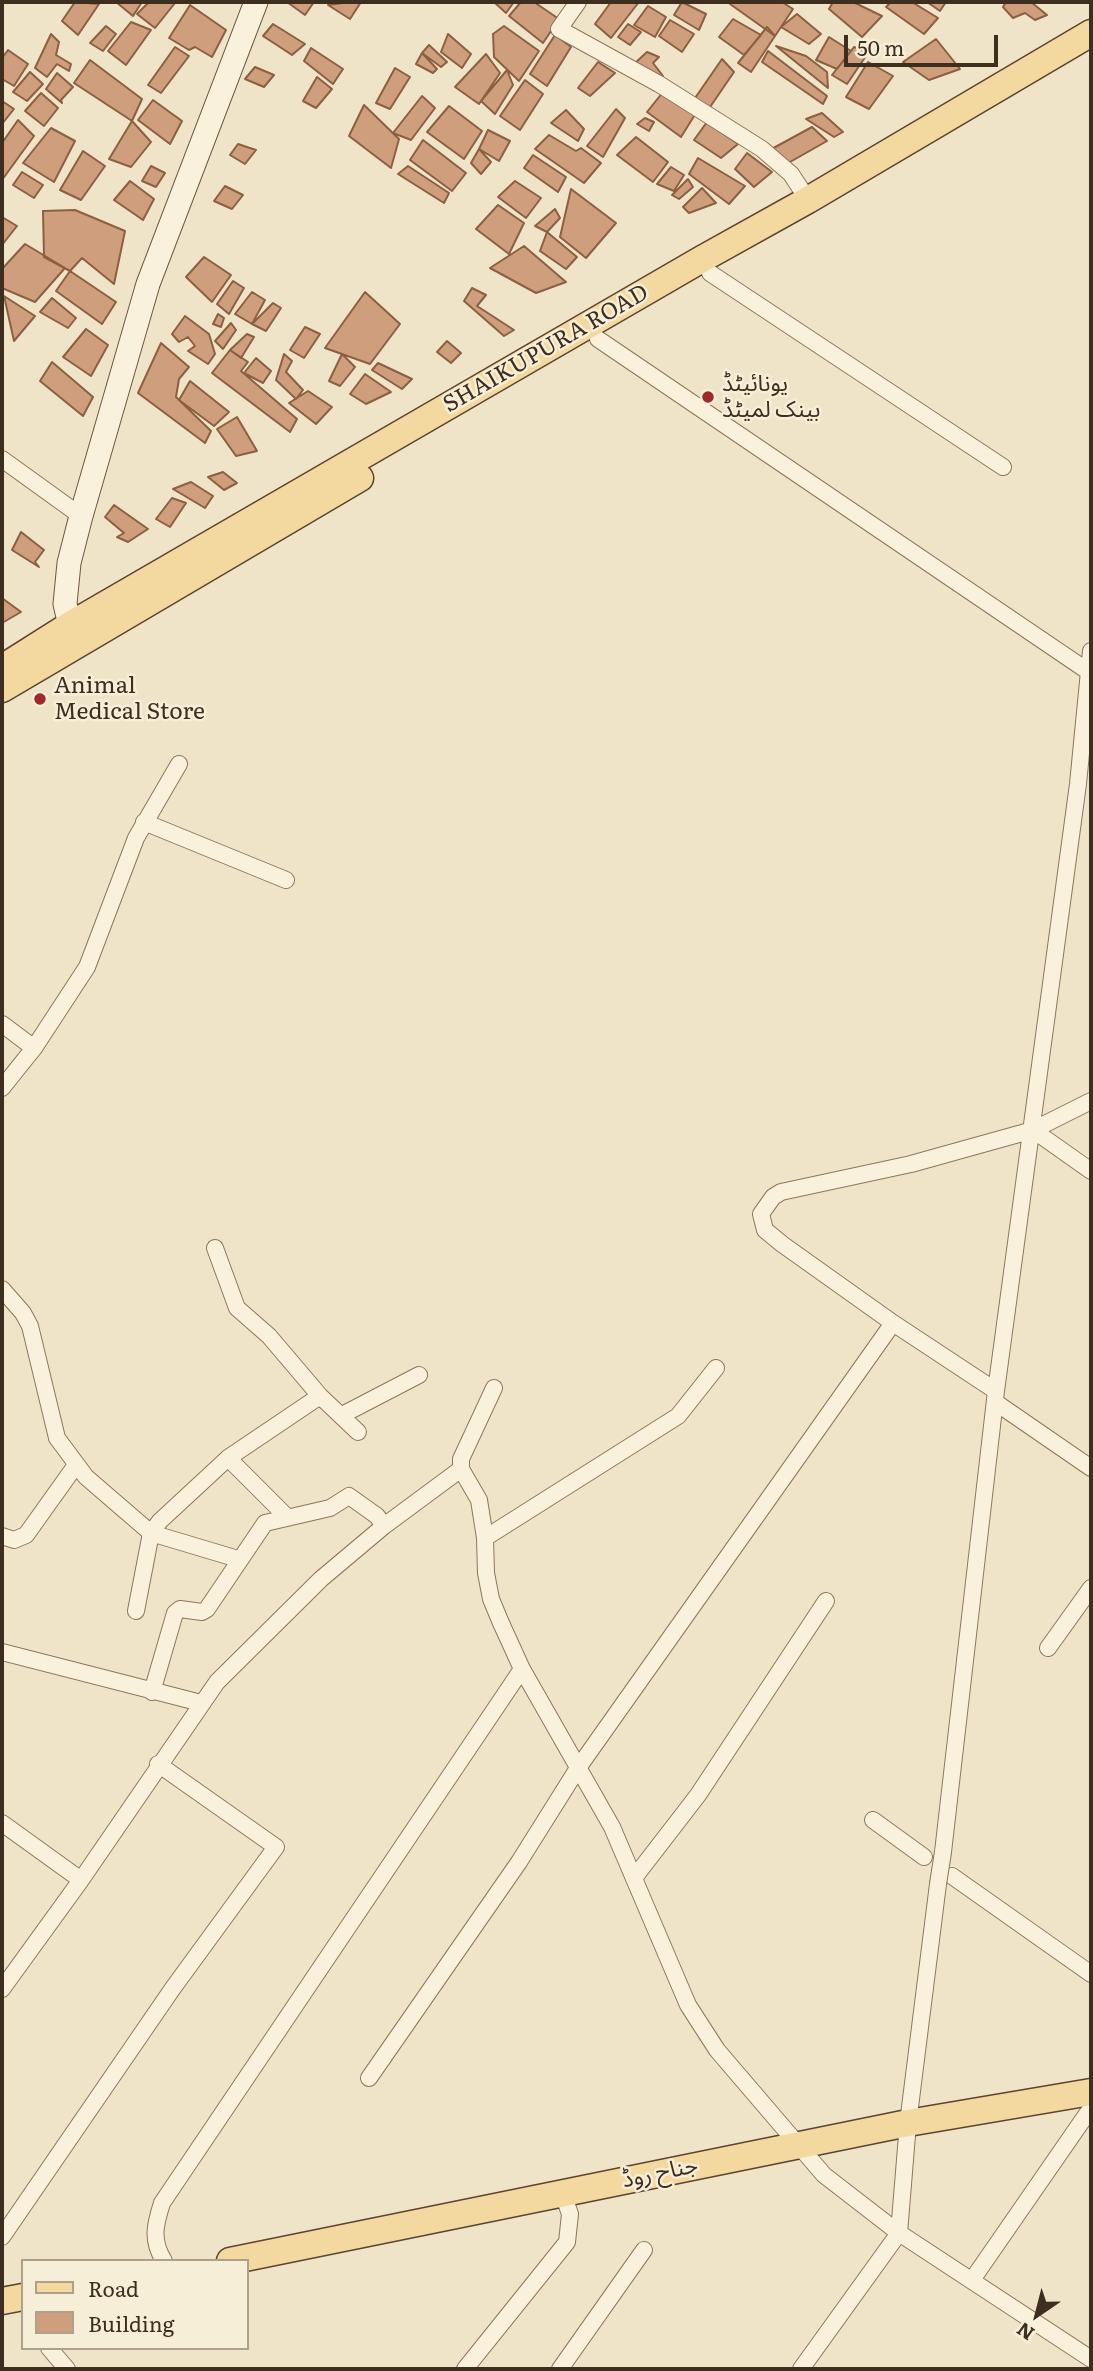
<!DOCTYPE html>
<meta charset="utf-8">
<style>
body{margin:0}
#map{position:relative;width:1093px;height:2371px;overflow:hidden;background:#f0e4c8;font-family:Literata,serif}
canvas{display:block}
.frame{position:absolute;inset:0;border:4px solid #3d2e20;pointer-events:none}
.legend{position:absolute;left:21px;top:2259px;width:228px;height:91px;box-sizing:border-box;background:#f7eed8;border:2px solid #ada18e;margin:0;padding:9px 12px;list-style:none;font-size:21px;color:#3d2e20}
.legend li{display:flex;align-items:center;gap:14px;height:35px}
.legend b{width:35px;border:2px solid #ada18e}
.north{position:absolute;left:1002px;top:2280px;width:70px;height:70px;-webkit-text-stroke:5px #f7eed8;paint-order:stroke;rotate:215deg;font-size:19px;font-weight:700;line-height:28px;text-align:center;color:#3d2e20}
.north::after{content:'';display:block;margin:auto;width:24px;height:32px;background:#3d2e20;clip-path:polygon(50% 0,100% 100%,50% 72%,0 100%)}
.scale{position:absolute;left:844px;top:35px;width:154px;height:32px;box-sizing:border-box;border:4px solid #3d2e20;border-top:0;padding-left:9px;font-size:21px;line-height:24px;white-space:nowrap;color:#3d2e20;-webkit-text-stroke:5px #f7eed8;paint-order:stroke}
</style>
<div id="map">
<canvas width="1093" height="2371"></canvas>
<div class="frame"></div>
<ul class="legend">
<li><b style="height:9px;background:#f3d9a0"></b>Road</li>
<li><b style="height:19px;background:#cf9f7d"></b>Building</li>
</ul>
<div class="north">N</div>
<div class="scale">50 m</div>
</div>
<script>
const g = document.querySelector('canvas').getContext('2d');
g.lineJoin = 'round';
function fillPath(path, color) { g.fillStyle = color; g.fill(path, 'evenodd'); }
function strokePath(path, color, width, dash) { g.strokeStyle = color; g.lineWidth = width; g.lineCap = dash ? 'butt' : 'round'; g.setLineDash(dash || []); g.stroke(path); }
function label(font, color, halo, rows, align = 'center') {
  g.font = font + ' Literata,"Noto Sans Arabic",serif'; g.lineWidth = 5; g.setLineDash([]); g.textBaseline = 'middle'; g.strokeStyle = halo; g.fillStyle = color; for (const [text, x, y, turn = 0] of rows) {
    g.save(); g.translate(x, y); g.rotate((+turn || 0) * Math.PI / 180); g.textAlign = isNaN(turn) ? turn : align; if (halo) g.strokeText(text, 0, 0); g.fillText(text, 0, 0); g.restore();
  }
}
const building = new Path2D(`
 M75,2L99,4L78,35L62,21Z
 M116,2H142L133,16Z
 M149,2L175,3L155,28L137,14Z
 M287,2H314L305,15Z
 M351,2H361L350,19L328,5Z
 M494,2H514L506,13Z
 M521,2H534L559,19L543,43L509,16Z
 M611,2H639L611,38L595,24Z
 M682,2L706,14L699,30L674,15Z
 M733,2H782L793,9L775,36L730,4Z
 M833,2H853L882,16L862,37L829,9Z
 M891,2H912L938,18L924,34L886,7Z
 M927,2H946L940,11Z
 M1006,2H1031L1047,15L1035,20L1025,13L1013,18L1003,7Z
 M190,5L226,30L212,57L195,47L189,50L169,38Z
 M648,6L666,17L655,37L634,25Z
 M797,14L821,34L809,44L781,27Z
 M733,19L761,35L744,55L719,37Z
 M670,20L694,34L682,52L659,36Z
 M131,22L151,30L126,65L108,51Z
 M273,24L305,44L292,55L263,36Z
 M628,24L641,32L630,45L618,37Z
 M106,26L116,34L103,51L90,43Z
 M504,26L539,51L519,81L494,57L493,34Z
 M767,27L775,36L751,72L738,63Z
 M51,34L59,42L56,55L71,64L69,71L57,64L47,77L35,68Z
 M448,34L471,54L462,68L441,52Z
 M555,35L571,47L547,86L530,74Z
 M829,37L851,51L837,69L816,60Z
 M936,39L960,69L929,80L903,62Z
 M429,45L447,62L441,67L422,53Z
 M776,46L806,56L827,72L828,88Z
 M175,47L189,56L161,93L148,85Z
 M854,47L868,53L847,84L832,75Z
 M311,48L343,69L333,84L304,61Z
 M8,50L28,64L14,86L2,79V58Z
 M768,51L827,96L823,104L762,62Z
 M647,52L659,57L653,63L663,76L656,82L634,64Z
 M422,53L437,69L433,73L416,64Z
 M486,54L500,73L479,104L455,87Z
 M722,59L734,72L708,110L693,101Z
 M90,60L142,99L132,121L74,83Z
 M598,62L615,73L590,96L578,88Z
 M868,62L893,76L869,109L846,97Z
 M255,67L274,75L264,87L245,79Z
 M395,68L410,77L390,109L376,103Z
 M507,70L513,85L495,114L481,101Z
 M30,72L43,84L27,101L13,92Z
 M57,73L73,87L61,100L62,103L46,89Z
 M317,77L332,89L316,108L303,101Z
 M525,80L543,94L520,130L500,116Z
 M663,92L696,113L681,137L647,112Z
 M41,93L58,108L44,126L25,111Z
 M422,96L435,108L411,140L393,133Z
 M153,100L182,121L170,144L138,120Z
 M2,101L14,109L2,124Z
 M364,105L399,139L391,168L349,136Z
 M449,106L482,131L464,159L427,132Z
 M616,109L625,118L603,157L587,146Z
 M566,110L584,129L578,141L551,123Z
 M822,113L843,132L834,137L806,119Z
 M645,118L654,122L649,131L637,124Z
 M18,120L34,136L2,180V143Z
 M132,121L151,142L131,167L109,159Z
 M707,122L738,144L721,158L694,140Z
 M812,127L827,141L783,166L768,151Z
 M51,128L75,141L54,182L23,163Z
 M488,130L510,141L499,161L479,149Z
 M549,135L576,151L581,148L601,163L584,183L535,149Z
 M636,137L668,162L653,182L617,155Z
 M423,140L466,173L452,191L410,160Z
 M238,144L256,150L245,164L230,155Z
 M479,149L491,162L481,174L471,163Z
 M83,151L105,166L81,200L60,190Z
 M747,153L772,172L754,187L735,169Z
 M533,155L566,177L558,192L524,168Z
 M698,158L745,186L729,204L689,174Z
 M151,166L165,173L156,187L142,181Z
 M408,166L449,193L444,203L398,174Z
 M671,167L684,175L674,191L657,184Z
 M22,172L43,185L34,198L13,185Z
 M688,179L693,187L679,199L672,195Z
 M130,181L154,199L143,220L114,200Z
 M515,181L541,198L526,218L498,197Z
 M225,186L243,195L232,209L214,201Z
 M702,188L716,203L689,213L683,207Z
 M571,189L616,223L586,258L560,237Z
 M498,205L524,223L509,254L476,229Z
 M555,209L560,218L547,232L535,226Z
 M75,210L125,231L114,284L82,258L70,271L44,257L43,211Z
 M2,217L17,226L2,245Z
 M547,232L577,257L566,269L540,251Z
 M25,244L65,268L35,302L2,288V269Z
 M524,246L566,282L536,293L490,268Z
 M204,257L231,275L212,302L186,277Z
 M70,271L116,302L102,324L56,291Z
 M233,281L244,288L229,314L217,304Z
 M472,288L486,295L477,306L514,330L504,336L464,301Z
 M252,292L265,300L252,324L235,314Z
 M365,292L400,324L370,364L325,348Z
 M4,296L35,316L14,341Z
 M52,298L76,318L68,328L40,312Z
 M273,303L281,308L266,331L252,324Z
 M218,314L224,318L221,327L213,324Z
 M185,316L209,334L215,354L208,364L188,351L195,346L188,337L179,342L172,334Z
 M231,323L236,330L223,349L215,341Z
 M305,327L320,334L304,358L290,350Z
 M86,329L108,345L91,376L63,357Z
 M247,334L254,337L241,358L230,350Z
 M447,341L461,353L451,363L437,352Z
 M161,343L189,367L179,379L176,397L211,431L205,443L138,393Z
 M230,350L248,362L241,371L297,419L290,432L212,373Z
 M284,354L292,361L286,372L303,390L296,399L276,380Z
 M342,354L355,367L340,386L329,381Z
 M256,358L271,371L263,383L244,373Z
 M52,362L93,397L83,416L40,381Z
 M378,363L412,379L402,389L372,370Z
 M365,374L391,392L366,404L350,394Z
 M190,381L229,412L214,426L179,400Z
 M308,391L332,407L316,424L289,403Z
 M237,417L257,451L236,456L217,429Z
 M223,472L237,483L224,490L208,477Z
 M191,482L213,496L205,508L173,489Z
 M172,498L186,503L170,527L156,519Z
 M114,505L148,529L128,542L117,537L124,533L105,517Z
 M21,532L44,550L35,562L39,567L12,550Z
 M2,598L21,612L2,623Z`);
fillPath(building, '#cf9f7d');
strokePath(building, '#8d5f41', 2);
const street = new Path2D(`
 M578,2L559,29L659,84L762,149L791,174L808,200
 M710,273L1003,467
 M598,339L1089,672
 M2,459L81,516
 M144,822L286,880
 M2,1024L34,1048
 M2,1088L34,1048L87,967L136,838L179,764
 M1033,1130L1091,1171
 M215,1248L237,1308L269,1336L320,1396L358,1432
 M2,1289L23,1313L30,1326L57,1438L86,1477L151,1533L238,1559
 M494,1388L461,1459V1469L479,1500L485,1538L486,1573L491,1599L501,1623L522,1669L612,1827L688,2005L717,2050L824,2175L899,2233L1091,2359
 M996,1391L893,1323L782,1244L765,1230L761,1214L773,1197L781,1192L911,1164L1033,1130L1091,1101
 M995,1402L1091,1468
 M342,1415L419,1375
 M228,1458L287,1517
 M2,1536L14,1540L26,1535L76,1465
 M485,1538L678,1416L716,1368
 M136,1611L151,1533L160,1521L228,1458L320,1396
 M1048,1648L1091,1588
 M2,1652L201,1703
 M152,1692L175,1613L180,1609L202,1612L207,1609L265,1523L330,1508L349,1496L377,1516L384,1526
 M873,1820L924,1857
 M2,1823L81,1880
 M943,1852L996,1391L1078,784L1091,651
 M952,1876L1091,1974
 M634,1878L698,1795L826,1601
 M2,1989L81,1880L217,1682L321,1579L384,1526L461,1469
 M369,2078L519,1862L578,1768L893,1323
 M2,2237L173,1988L276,1847L158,1764
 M164,2261C151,2240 155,2225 162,2203L522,1669
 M972,2280L1091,2108
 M49,2348L67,2369
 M465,2369L567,2242L570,2214L563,2194
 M560,2369L644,2250
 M801,2369L899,2233L908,2123L938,1884`);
const secondary = new Path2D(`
 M80,640L70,625L65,604L69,563L81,516L148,284L256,2`);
const primary = new Path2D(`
 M2,668L70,625L702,259L808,200L1091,33
 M2,689L360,478
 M230,2261L908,2123L1091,2092
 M2,2301L23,2297`);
strokePath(street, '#8d765c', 18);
strokePath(secondary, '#6f573f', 25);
strokePath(primary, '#5b4430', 29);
strokePath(street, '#faf1dc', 16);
strokePath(secondary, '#faf1dc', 23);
strokePath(primary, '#f3d9a0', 26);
const streetBridge = new Path2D(`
 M938,1884L943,1852`);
strokePath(streetBridge, '#8d765c', 18, []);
strokePath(streetBridge, '#faf1dc', 16);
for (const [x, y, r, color] of [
 [708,397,7,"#9e2a2b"],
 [40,699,7,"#9e2a2b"]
]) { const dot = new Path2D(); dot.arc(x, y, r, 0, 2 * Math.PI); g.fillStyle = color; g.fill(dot); strokePath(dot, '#f7eed8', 2.5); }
label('23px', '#3d2e20', '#f7eed8', [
 ["SHAIKUPURA ROAD",546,349,-30],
 ["جناح روڈ",660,2173,-12]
]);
label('23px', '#3d2e20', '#f7eed8', [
 ["یونائیٹڈ",722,384],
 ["بینک لمیٹڈ",722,410],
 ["Animal",54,686],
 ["Medical Store",54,712]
], 'left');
</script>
